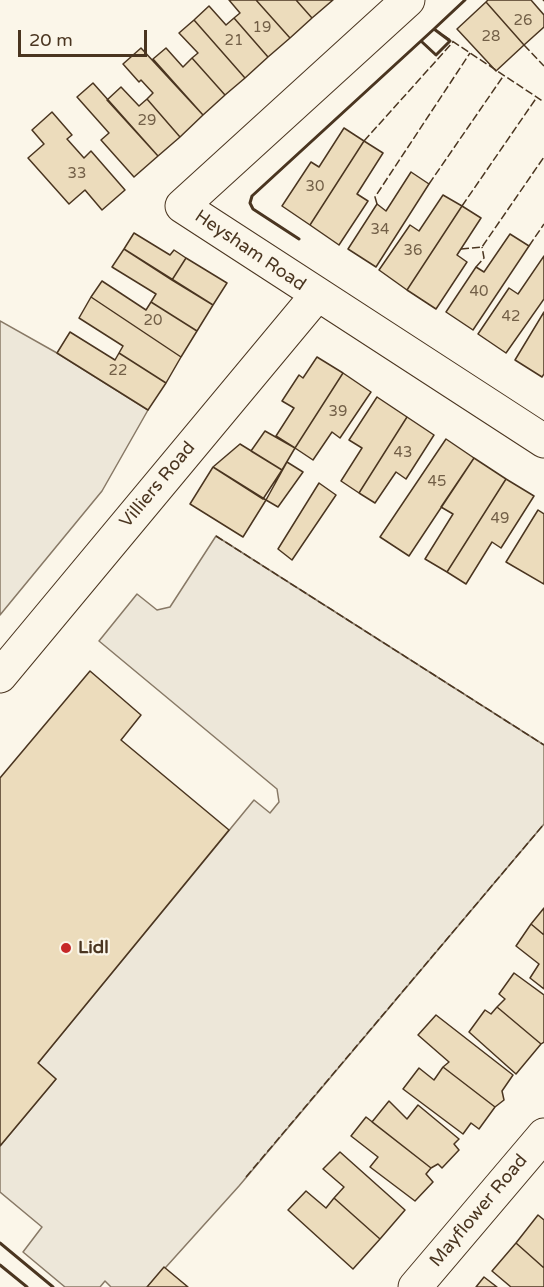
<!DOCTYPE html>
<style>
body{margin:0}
#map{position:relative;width:544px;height:1287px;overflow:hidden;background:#fbf6e9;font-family:"Varela Round",sans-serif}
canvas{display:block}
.scale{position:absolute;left:18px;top:30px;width:129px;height:27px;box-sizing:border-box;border:3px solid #4a3520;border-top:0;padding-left:8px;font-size:18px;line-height:21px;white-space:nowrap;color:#4a3520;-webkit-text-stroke:4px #fbf6e9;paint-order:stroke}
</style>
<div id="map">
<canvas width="544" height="1287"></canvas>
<div class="scale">20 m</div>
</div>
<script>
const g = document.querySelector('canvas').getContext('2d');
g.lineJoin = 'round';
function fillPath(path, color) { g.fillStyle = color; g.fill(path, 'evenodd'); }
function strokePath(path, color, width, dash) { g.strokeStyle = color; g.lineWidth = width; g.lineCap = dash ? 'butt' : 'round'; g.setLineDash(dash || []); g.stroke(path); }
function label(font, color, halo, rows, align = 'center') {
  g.font = font + ' "Varela Round",sans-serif'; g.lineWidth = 4.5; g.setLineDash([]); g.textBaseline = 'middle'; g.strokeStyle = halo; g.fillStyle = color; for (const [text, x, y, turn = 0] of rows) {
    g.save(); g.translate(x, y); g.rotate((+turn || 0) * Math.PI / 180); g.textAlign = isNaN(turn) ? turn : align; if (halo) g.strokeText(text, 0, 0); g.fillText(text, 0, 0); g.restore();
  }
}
const parking = new Path2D(`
 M0,321L57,353L148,410L102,491L0,615Z
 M216,536L544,745V824L239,1186L148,1287H111L105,1281L100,1287H65L23,1252L42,1227L0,1192V1146L56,1079L38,1063L254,800L270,813L279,802L277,789L99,641L137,594L157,610L170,607Z`);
fillPath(parking, '#ede7d9');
strokePath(parking, '#887966', 1.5);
const building = new Path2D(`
 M229,0H256L290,38L268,57L234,18L240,13Z
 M256,0H296L312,18L290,38Z
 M296,0H333L312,18Z
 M488,0H531L544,15V27L524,45L486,2Z
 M486,2L524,45L496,71L457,29Z
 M209,6L226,25L234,18L268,57L245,78L194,20Z
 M194,20L245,78L225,95L192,58L198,53L179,33Z
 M141,48L203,115L180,137L147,99L153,93L141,80L139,82L123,64Z
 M166,48L183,67L192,58L225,95L203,115L153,59Z
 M93,83L158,156L134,177L101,140L109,133L77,97Z
 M121,87L139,106L147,99L180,137L158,156L107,100Z
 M52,112L72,135L67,139L84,158L91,151L125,190L102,210L85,190L69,204L28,158L44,144L32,130Z
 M344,128L364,141L310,225L282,206L311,162L319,167Z
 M364,141L383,153L357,194L368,201L339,245L310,225Z
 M411,172L429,184L376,267L348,249L377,204L386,211Z
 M443,195L462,206L407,290L379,270L410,225L419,231Z
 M462,206L481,218L457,255L467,262L436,309L407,290Z
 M134,233L170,255L174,250L186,258L172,280L124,249Z
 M510,234L529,246L473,330L446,312L476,267L484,272Z
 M124,249L213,305L197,331L151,302L156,294L112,267Z
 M544,256V299L506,353L478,334L509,288L518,294Z
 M186,258L227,283L213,305L172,280Z
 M102,281L146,310L151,302L197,331L181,357L91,297Z
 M91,297L181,357L166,383L119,353L123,346L79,318Z
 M544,312V374L542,377L515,360Z
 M70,332L115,360L119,353L166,383L148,410L57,353Z
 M317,357L343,373L295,448L276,436L294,408L282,401L299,375L303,378Z
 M343,373L371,392L340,438L332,432L313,460L295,448Z
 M377,397L407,417L359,493L341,481L362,448L349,440Z
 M407,417L434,435L406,479L396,472L375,503L359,493Z
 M265,431L295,448L282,470L251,451Z
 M446,439L474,458L409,556L380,537Z
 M240,444L282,470L263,499L213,467Z
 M474,458L506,479L447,572L425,559L453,514L441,507Z
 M287,462L303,472L278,507L266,500Z
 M213,467L266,500L243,537L190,504Z
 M506,479L534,496L501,548L492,542L466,584L447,572Z
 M319,483L336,495L292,560L278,549Z
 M538,510L544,514V584L506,562Z
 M90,671L141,715L121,740L229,830L38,1063L56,1079L0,1146V778Z
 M544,908V935L531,924Z
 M531,924L544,935V989L530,978L539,964L516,946Z
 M514,973L544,995V1042L541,1044L497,1007L505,999L499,994Z
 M497,1007L541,1044L516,1074L469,1032L485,1010L491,1014Z
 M436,1015L513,1075L502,1091L504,1100L495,1107L443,1067L449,1062L418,1035Z
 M443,1067L495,1107L479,1129L471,1123L463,1134L403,1089L419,1068L434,1080Z
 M389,1101L407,1119L418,1105L459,1139L454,1144L459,1150L442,1168L438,1164L431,1168L372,1122Z
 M366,1117L431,1168L426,1174L433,1182L415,1201L370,1167L378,1157L351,1136Z
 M340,1152L405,1210L380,1239L334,1198L344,1187L323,1169Z
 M306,1191L326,1208L334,1198L380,1239L353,1269L288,1210Z
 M538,1215L544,1220V1268L516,1243Z
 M516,1243L544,1268V1287H511L492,1271Z
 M164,1267L188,1287H147Z
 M484,1277L497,1287H476Z`);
fillPath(building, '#ecdcbc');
strokePath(building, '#4a3520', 1.5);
const minor = new Path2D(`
 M408,0L182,206L544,441
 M0,676L317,295
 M415,1287L544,1135`);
strokePath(minor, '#4a3520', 35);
strokePath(minor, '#fbf6e9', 33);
strokePath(new Path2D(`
 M543,0L544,1
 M434,29L544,102
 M524,45L544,66
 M364,141L453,42
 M429,184L504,75
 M377,204L375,197L470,53
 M462,206L537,97
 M529,246L544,224
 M461,249L482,247L544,157
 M476,267L484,258L482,247
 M216,536L544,745
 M246,1177L544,824`), '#4a3520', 1.5, [8, 3]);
strokePath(new Path2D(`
 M434,29L465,0
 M299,239L253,209L250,203L252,196L434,29L450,41L436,55L421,41
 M0,1243L53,1287
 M0,1265L27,1287`), '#4a3520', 3);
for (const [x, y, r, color] of [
 [66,948,6,"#c62828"]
]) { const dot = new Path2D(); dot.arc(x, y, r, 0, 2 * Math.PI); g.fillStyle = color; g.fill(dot); strokePath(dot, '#fbf6e9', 2); }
label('15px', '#725f47', null, [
 ["26",523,21],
 ["19",262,28],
 ["28",491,37],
 ["21",234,41],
 ["29",147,121],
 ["33",77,174],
 ["30",315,187],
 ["34",380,230],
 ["36",413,251],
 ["40",479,292],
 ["42",511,317],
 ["20",153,321],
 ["22",118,371],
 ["39",338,412],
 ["43",403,453],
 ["45",437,482],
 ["49",500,519]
]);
label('18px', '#4a3520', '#fbf6e9', [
 ["Heysham Road",250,251,34],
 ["Villiers Road",158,485,-50],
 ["Mayflower Road",479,1211,-50]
]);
label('bold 18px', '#4a3520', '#fbf6e9', [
 ["Lidl",78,948]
], 'left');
</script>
